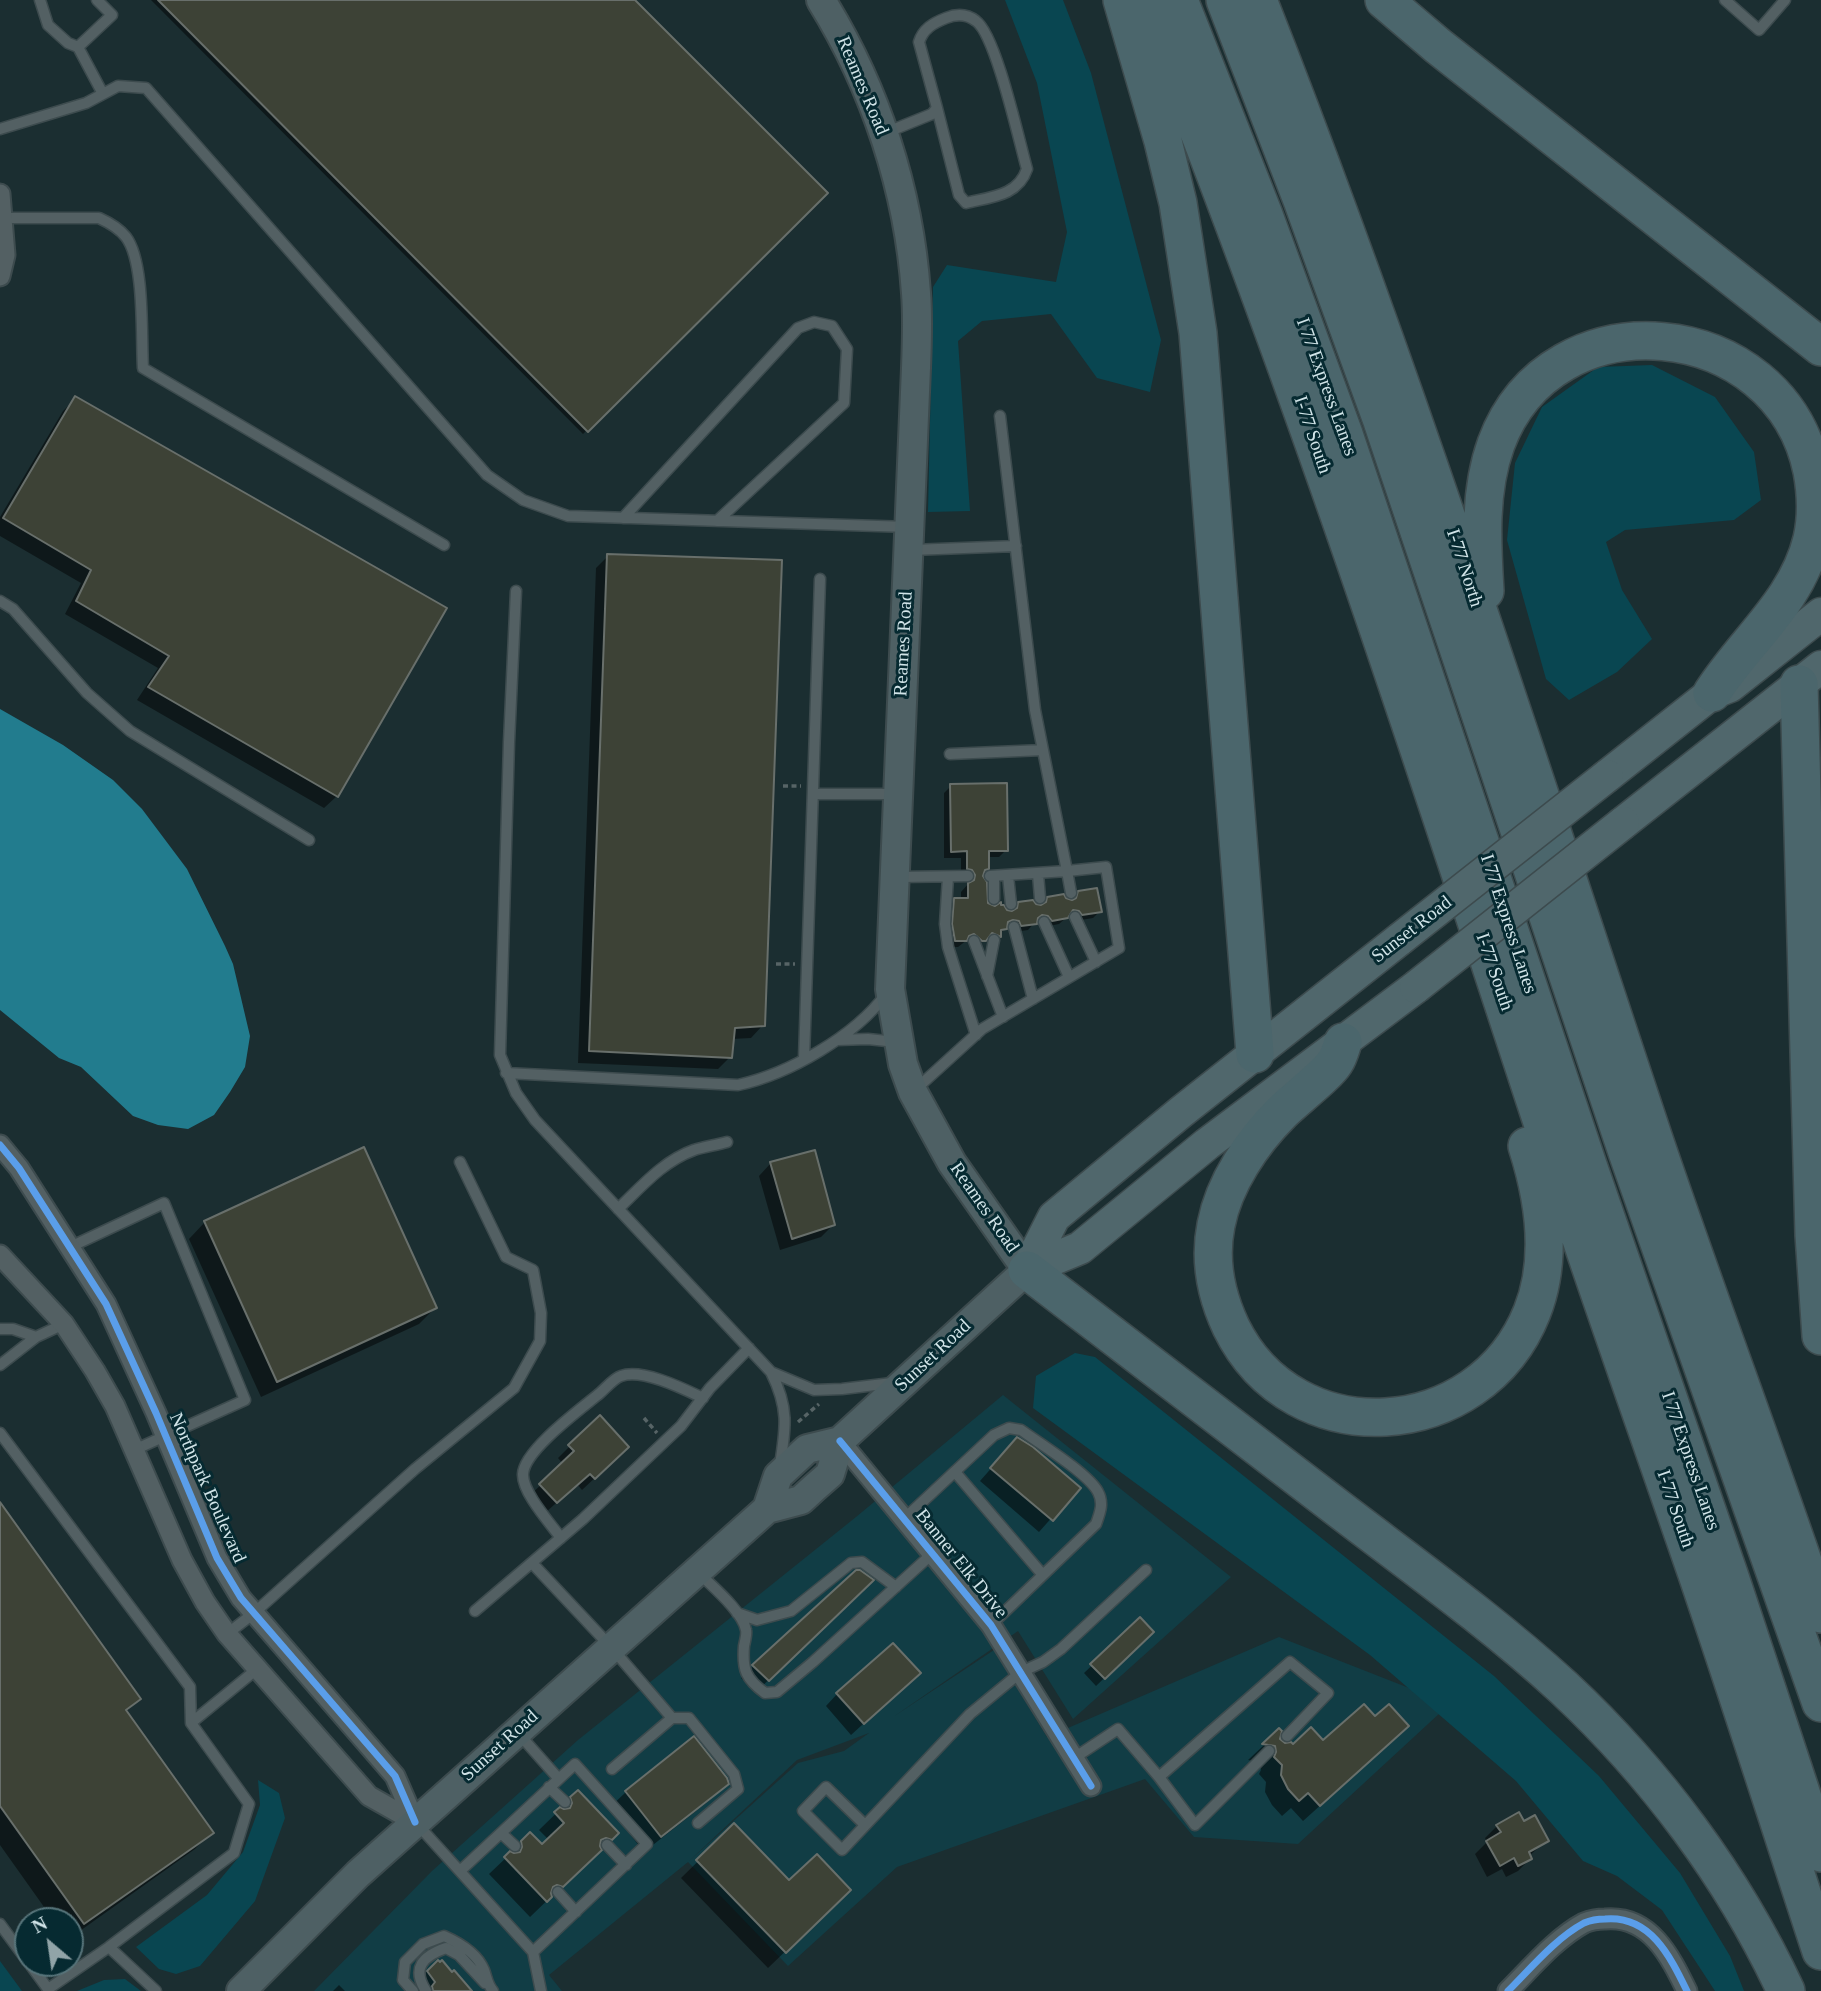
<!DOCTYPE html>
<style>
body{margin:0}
#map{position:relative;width:1821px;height:1991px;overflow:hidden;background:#1b2e31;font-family:"Times New Roman",serif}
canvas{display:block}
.north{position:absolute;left:14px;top:1907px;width:70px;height:70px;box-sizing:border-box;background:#062a31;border:2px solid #57747a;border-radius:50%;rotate:331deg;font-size:19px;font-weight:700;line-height:28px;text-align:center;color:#d1e4e8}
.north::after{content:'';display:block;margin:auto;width:24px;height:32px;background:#91a4a8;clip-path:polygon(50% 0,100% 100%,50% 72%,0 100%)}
</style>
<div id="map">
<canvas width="1821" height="1991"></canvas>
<div class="north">N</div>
</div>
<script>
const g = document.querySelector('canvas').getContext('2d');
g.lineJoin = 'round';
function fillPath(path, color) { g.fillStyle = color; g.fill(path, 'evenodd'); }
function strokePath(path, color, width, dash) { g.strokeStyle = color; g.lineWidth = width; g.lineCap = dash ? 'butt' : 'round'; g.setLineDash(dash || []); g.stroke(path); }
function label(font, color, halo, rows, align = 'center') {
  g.font = font + ' "Times New Roman",serif'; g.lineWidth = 6; g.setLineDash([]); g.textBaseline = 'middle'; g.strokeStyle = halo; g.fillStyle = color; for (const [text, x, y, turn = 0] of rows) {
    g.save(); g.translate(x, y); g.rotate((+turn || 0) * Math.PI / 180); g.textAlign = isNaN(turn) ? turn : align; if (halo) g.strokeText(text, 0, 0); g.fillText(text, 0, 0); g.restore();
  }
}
fillPath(new Path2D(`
 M1003,1395L1231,1577L1073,1719L1018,1631L893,1717L994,1650L1047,1737L1279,1637L1409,1688L1441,1712L1298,1844L1194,1837L1145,1779L897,1867L788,1966L688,1862L549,1975L562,1991H314L432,1871L578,1740L856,1517ZM869,1733L844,1751L798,1763L688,1862L797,1760Z`), '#113d45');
fillPath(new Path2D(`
 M1005,0H1063L1091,73L1161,340L1150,392L1097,378L1051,314L982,321L958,341L970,511L928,512L933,287L947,265L1056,282L1067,232L1037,83Z
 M1652,365L1715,397L1754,452L1761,500L1734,520L1625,530L1606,542L1622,590L1652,639L1617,672L1569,700L1546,679L1507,540L1515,463L1542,407L1598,367Z
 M1075,1353L1095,1357L1494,1676L1599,1776L1680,1873L1730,1956L1744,1991H1715L1662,1910L1617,1876L1583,1861L1516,1781L1370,1655L1033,1408L1036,1376Z
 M258,1780L279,1793L285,1818L255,1901L200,1966L176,1974L159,1969L136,1947L207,1895L243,1852L260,1805Z
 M0,1961L22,1991H0Z
 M125,1979L141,1991H77L104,1980Z`), '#094651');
fillPath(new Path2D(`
 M0,709L63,745L113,780L142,809L187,869L225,946L233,964L250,1036L245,1067L230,1092L214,1115L188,1129L158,1125L133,1116L81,1067L59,1058L0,1010Z`), '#227c8e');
fillPath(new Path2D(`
 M151,0H632L825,193L583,434Z
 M75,399L337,796L324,808L137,700L158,668L65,614L81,583L0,536V517L63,411Z
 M608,556L763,1025L751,1038L732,1039L730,1057L718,1069L578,1063L596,568Z
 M951,786L1006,850L999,857H988V868L982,874L985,900L989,907L1006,912L1012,911L1019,904L1040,907L1048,899L1072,900L1079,893L1100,911L1093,918L1075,921L1071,917H1067L1059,924L1044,927L1041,922H1035L1028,930L1014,932L1012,928L1006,927L992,943L985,939L977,947H974L967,940L958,947H948V907L955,900H961V892L969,883L965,877L961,875V858H944V793Z
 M771,1163L833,1225L821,1237L780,1250L759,1176Z
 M205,1222L435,1308L419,1324L261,1397L189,1239Z
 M1017,1439L1078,1488L1039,1532L980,1481Z
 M570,1446L615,1459L582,1490L577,1484L544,1514L528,1497L563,1464L558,1458Z
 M0,1505L139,1699L126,1712L211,1832L195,1849L70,1938V1921H54L0,1845Z
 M872,1581L756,1692L741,1678L753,1666Z
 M1140,1620L1152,1632L1096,1686L1084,1673Z
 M906,1685L851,1735L826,1706L837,1694Z
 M1279,1731L1278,1739L1284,1745L1293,1746L1323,1743L1391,1742L1303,1821L1291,1808L1282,1816L1272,1805L1265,1792L1266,1782L1259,1774L1261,1770L1259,1762L1248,1760Z
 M727,1783L710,1800L644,1852L609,1808L626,1792Z
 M578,1792L617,1833L530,1917L489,1874L530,1835L542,1847L549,1840L539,1830Z
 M734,1826L789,1883L849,1890L768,1968L681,1878Z
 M1497,1826L1547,1840L1529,1856L1530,1859L1518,1871L1506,1877L1502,1869L1487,1877L1475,1854L1487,1842L1485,1838Z
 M431,1967L470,1991H421L416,1986L418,1980Z
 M339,1985L345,1991H333Z`), '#0007');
const building = new Path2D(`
 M158,0H635L828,193L588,432Z
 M75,396L447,608L338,797L148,687L169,656L76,601L91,570L3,518Z
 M607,554L782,560L765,1026L735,1028L732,1058L589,1051Z
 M1007,783L1008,851H989V869L985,870L983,876L987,882L988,903L995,906L1001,902V905H1004L1007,910L1012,911L1017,908L1018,902L1033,900L1036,904L1041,905L1046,902L1047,897L1064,894L1066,898L1072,900L1076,898L1078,891L1097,888L1102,912L1082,915L1079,911L1073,910L1068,918L1052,921L1048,916L1042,915L1038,918L1037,924L1021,926L1019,921L1013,920L1008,922L1007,929L1001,930V937L992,933L986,941H982L974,934L969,936L967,941H955L952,924L954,898H968V883L974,880L975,875L972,870L967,869V851L951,852L950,784Z
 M364,1147L437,1308L277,1382L204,1221Z
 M815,1150L835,1225L792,1239L770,1162Z
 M600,1415L629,1447L595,1479L590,1474L557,1503L539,1484L574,1451L568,1445Z
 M1017,1437L1033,1447L1081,1488L1053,1521L990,1468Z
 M0,1502L141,1699L126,1710L214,1833L84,1924L0,1806Z
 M856,1570H860L874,1580L769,1681L752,1665Z
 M1140,1617L1154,1632L1105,1679L1090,1664Z
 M893,1643L921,1673L864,1724L836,1693Z
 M1364,1704L1375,1716L1389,1704L1409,1726L1320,1806L1308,1793L1299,1801L1288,1789L1281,1775L1282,1765L1274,1757L1276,1752L1275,1746L1262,1744L1279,1728L1282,1731L1280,1739L1285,1743L1291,1742L1293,1744L1311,1727L1323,1740Z
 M694,1736L727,1778L729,1784L661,1837L625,1791Z
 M578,1790L619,1833L612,1840L606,1838L601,1840L600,1846L602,1850L563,1887L557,1885L553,1887L551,1893L552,1897L547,1902L504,1857L510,1851L514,1853L520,1852L522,1847L521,1841L530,1832L542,1844L564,1823L554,1812L560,1807L564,1809L570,1808L572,1803L570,1797Z
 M1519,1812L1524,1821L1535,1815L1549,1841L1529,1852L1532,1859L1518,1866L1514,1858L1500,1866L1486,1841L1501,1832L1496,1825Z
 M734,1823L789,1880L817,1854L851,1890L786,1953L696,1860Z
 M438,1960L440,1962L442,1960L452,1972L454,1970L472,1991H433L432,1986L435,1982L427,1971Z`);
fillPath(building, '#3d4236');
strokePath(building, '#686f6b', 2);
const lane = new Path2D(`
 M40,0L48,25L68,43L78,47L103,94
 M1725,0L1759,30L1785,0
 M78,47L112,15L97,0
 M0,129L86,103L118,86L146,88L487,475L523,500L568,516L909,527
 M885,133L932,114L937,108L919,42C923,29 933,23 946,18C956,14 967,14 976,21C996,35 1019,141 1027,169C1018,196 991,197 966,203L959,195L937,108
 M2,218H99C110,223 119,228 126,237C145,262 141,336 143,368L444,545
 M623,518L798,328L814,322L832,326L847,349L844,403L717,521
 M912,550L1016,546
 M516,591L509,742L500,1055L516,1093L535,1120L771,1372C789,1408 786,1427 780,1465
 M0,601L13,609L87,693L130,731L309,840
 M950,754L1043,750
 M813,794H897
 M1038,874L1040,898
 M990,876L1067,871L1035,710L1000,416
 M1008,876L1011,904
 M898,877L968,876
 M948,877L945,924L948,947L976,1035
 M994,899V876
 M1075,917L1096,962
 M1044,922L1069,977
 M1014,927L1033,999
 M974,941L1003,1017
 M987,976L994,940
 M837,1040L868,1039L896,1042
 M804,1058L820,579
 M506,1073L738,1085C789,1074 855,1036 886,994
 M916,1089L982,1029L1119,948L1106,867L1067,871L1071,893
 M618,1209C641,1187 663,1161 694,1150C704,1147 716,1145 727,1142
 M70,1247L164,1203L245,1400L134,1450
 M0,1329H13L36,1337
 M0,1365L36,1337L64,1324
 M771,1372L814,1390L842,1389L892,1383
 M0,1433L190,1687L191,1723L249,1804L234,1853L109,1947L48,1989L29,1963
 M955,1472L1042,1574
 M904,1519L994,1435L1009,1428L1021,1430C1039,1443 1089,1474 1098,1492C1104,1503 1100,1513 1096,1524L991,1625
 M561,1538C550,1523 522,1492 523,1474C524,1450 582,1408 600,1393C606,1388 614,1378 621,1376C642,1368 684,1389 703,1398
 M532,1563L611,1647L672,1718L612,1769
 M700,1574C713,1587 743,1612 746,1630C747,1634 745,1641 744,1646C742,1670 746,1679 765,1693L777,1692L813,1662L933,1553
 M475,1611L583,1519L681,1426L710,1388L749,1348
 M737,1613L757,1620L791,1611L851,1563L862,1562L896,1587
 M227,1634L254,1613L415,1469L514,1388L540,1341L541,1313L533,1270L506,1257L460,1162
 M672,1718H689L734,1774L738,1789L698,1823
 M191,1723L257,1669
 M519,1734L558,1778
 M1074,1758L1118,1729L1159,1777L1290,1662L1328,1693L1287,1736
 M1159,1777L1195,1825L1269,1751
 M549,1787L565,1802
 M418,1825L533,1952L647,1844L575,1764L460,1871
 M865,1825L826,1787L803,1811L842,1850L970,1714L1021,1672L1043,1662L1061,1649L1146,1570
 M501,1833L515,1846
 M607,1845L626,1865
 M558,1892L576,1912
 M0,1924L28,1962
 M109,1947L156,1991
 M533,1952L541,1991
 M413,1991L403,1980L405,1962L423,1944L444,1936C460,1943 477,1953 484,1970C487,1978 487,1984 493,1991
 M426,1991C411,1968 423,1956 446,1948L459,1955L485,1983`);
const street = new Path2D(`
 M0,194L5,255L0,276
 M0,1145L19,1168L106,1304L156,1413L217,1558L241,1598L395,1776L415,1822
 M0,1255L64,1324L95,1371L115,1406L182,1560L205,1602L227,1634L369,1796L415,1822
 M840,1441L991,1625L1091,1786
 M1508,1991C1531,1968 1556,1938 1584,1923C1591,1920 1598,1919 1605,1919C1650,1915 1670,1956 1687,1991`);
const secondary = new Path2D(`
 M767,1509L778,1476L792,1463L807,1449L840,1441L1027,1270L952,1163L913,1092L903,1064L890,989L916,368C917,343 918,317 916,293C909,190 875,87 821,0
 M241,1991L358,1874L767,1509L801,1500L814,1488L830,1474L840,1441`);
const primary = new Path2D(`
 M1607,776L1712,693L1730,686L1821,614
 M1623,823L1821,667
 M1027,1270L1054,1217L1181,1112L1400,939
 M1027,1270L1080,1248L1207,1144L1416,987`);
const highway = new Path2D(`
 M1122,0L1163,141L1178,203L1198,333L1255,1054
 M1147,0C1302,385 1430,780 1559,1174C1605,1312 1654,1449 1701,1586C1742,1707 1781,1829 1821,1951
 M1179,0L1264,215L1344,434L1588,1165L1731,1580L1821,1853
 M1225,0L1302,200L1382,421L1627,1152L1821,1703
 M1258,0C1405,373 1526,755 1653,1136C1707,1296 1767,1454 1821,1614
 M1384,0L1438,46L1821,347
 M1485,591C1482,542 1479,491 1496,444C1552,292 1780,314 1812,471C1816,493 1817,517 1812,539C1797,602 1745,641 1712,693
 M1799,684L1814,1235L1821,1336
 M1343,1042C1341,1048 1339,1056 1335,1062C1327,1075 1295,1099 1282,1112C1252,1142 1224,1183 1216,1225C1209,1260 1216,1295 1231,1327C1294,1456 1480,1443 1532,1312C1553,1259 1544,1199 1527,1146
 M1027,1270C1131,1350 1235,1429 1339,1509C1415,1567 1493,1623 1564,1688C1655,1773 1733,1877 1786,1991`);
strokePath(lane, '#3d4b4e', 13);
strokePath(street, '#3d4b4e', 23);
strokePath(secondary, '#3d4b4e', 32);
strokePath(primary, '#3d4b4e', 35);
strokePath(highway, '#3d4b4e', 40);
strokePath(new Path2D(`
 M783,786H801
 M776,964H795
 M644,1418L657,1433
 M798,1422L819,1404`), '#576466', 3.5, [5, 3.5]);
strokePath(lane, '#536063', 10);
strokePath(street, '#536063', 19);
strokePath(secondary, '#4e6064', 28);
strokePath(primary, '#50676c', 32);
strokePath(highway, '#4b666c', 37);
const primaryBridge = new Path2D(`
 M1400,939L1607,776
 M1416,987L1623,823`);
strokePath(primaryBridge, '#3d4b4e', 35, []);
strokePath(primaryBridge, '#50676c', 32);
strokePath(new Path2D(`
 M0,1145L19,1168L106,1304L156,1413L217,1558L241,1598L395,1776L415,1822
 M840,1441L991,1625L1091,1786
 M1508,1991C1531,1968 1556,1938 1584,1923C1591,1920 1598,1919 1605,1919C1650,1915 1670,1956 1687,1991`), '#5a9eea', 7);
label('19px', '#d1e4e8', '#062a31', [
 ["Reames Road",862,86,67],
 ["I 77 Express Lanes",1326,387,70],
 ["I-77 South",1312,435,71],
 ["I-77 North",1464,568,72],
 ["Reames Road",904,644,-87],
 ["I 77 Express Lanes",1508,924,72],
 ["Sunset Road",1412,930,-38],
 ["I-77 South",1494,972,71],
 ["Reames Road",984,1208,55],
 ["Sunset Road",933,1356,-43],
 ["I 77 Express Lanes",1690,1461,71],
 ["Northpark Boulevard",207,1488,66],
 ["I-77 South",1675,1509,71],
 ["Banner Elk Drive",961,1564,51],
 ["Sunset Road",500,1746,-42]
]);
</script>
